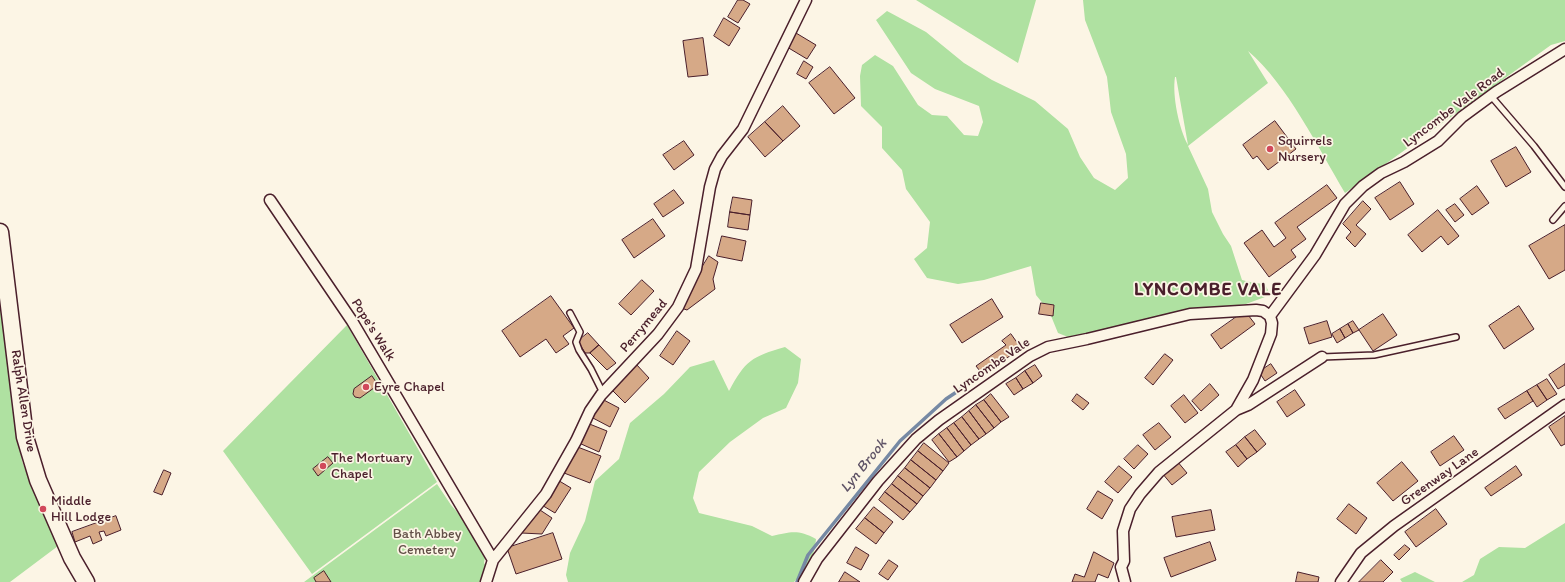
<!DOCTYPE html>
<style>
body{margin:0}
canvas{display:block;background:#fcf5e5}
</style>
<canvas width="1565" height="582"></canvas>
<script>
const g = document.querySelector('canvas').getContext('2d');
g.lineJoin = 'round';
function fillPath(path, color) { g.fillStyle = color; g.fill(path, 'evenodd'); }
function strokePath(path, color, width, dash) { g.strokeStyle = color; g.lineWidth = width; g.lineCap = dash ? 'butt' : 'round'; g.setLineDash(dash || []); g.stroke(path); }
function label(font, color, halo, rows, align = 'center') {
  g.font = font + ' Itim,sans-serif'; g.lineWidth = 3.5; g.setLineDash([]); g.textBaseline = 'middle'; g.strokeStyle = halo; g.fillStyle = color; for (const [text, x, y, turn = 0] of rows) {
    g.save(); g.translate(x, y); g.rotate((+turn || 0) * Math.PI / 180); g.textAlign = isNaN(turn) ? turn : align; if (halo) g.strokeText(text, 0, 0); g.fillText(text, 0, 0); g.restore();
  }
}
fillPath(new Path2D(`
 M916,0H1036L1018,63Z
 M1083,0H1565V41L1551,45L1345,193C1319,149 1287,84 1248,51L1268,83L1188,146L1208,189L1212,212L1223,234L1231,246L1242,280L1254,283L1265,284L1268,290L1265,297L1246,304L1194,311L1073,339L1058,333L1049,311L1036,295L1031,266L984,280L958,284L927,278L914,259L927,248L930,222L906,189L902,170L882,148V127L861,106L860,76L862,65L875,55L893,66L918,105L932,115L947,116L964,135L978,136L983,122L979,106L935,89L911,73L876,20L887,11L926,32L964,63L992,80L1035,101L1068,129L1080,157L1094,178L1115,190L1128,178L1126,154L1111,112L1107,77L1085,20ZM1175,77H1176L1188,145C1179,129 1172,95 1175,77Z
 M0,275L22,461L33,490L58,546L10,582H0Z
 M347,325L437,482L312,574L223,451Z
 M785,347L801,359L798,383L786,408L763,418L730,442L699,472L693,498L699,513L752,526L772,536C790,532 798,529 816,539C814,559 808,568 794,582H568L566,575L570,553L585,521L595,481L619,459L630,423L664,394L690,367L714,360L729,391C746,360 751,357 785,347Z
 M437,484L451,505L471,528L475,542L485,557L484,563L488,568L482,582H304Z
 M1565,523V582H1462L1474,575L1480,559L1499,547L1525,548Z
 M1415,572L1435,582H1402L1400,579Z`), '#afe1a1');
strokePath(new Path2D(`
 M797,582L808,555L900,441L946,399L970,383`), '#7689a4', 3.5);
const building = new Path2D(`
 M738,0H743L750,4L738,23L728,17Z
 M724,18L740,28L729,46L714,36Z
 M796,33L816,45L807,59L787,47Z
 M703,38L708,75L688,77L683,41Z
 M804,61L813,67L806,79L797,74Z
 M830,67L855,98L834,114L809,83Z
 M783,106L800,126L783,141L765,122Z
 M1275,121L1296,149L1268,170L1257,156L1253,159L1243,145Z
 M765,122L783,141L765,157L748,137Z
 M684,141L694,155L674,170L663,155Z
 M1516,147L1531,172L1506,187L1491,161Z
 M1400,182L1414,204L1390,220L1375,198Z
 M1327,185L1337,198L1297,227L1306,239L1291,250L1296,257L1269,277L1244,243L1262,230L1274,247L1286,238L1275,223Z
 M1477,186L1489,203L1472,215L1460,199Z
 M674,190L684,203L663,217L654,204Z
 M733,197L752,200L750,215L730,212Z
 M1363,201L1371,209L1356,225L1366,234L1355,247L1346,238L1351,232L1343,224Z
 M1455,204L1464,215L1455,222L1446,210Z
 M1438,210L1459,236L1448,245L1441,236L1422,252L1408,235Z
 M730,212L750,215L748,230L728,227Z
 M653,219L665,236L634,258L622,240Z
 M1565,225V270L1549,279L1529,246Z
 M722,236L746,241L742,261L717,256Z
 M709,256L718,262L713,279L715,289L687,310L678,307Z
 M642,280L654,291L631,315L619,304Z
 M551,296L574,328L563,336L569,344L556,353L546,339L520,357L502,331Z
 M992,299L1003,317L962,343L950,325Z
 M1041,303L1054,305L1053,316L1039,314Z
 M1519,306L1534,329L1504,349L1489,326Z
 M1245,311L1255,324L1221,349L1211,335Z
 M1383,314L1397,335L1373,351L1359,330Z
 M1327,321L1332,337L1309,344L1304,328Z
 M1353,321L1359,330L1353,333L1348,324Z
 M1348,324L1353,333L1345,338L1340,329Z
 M1340,329L1345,338L1337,343L1332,334Z
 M677,331L690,341L673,365L660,356Z
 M588,333L599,345L590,353H585L578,341Z
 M1011,334L1021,348L983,375L976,366L1006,345L1002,341Z
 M599,345L616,363L607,370L590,353Z
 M1165,354L1173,360L1153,385L1145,378Z
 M636,364L649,378L625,403L611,389Z
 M1271,364L1277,373L1265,381L1259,372Z
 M1565,364V385L1558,389L1549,375Z
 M1035,365L1042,376L1033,383L1025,371Z
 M1025,371L1033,383L1023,389L1016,378Z
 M372,376L378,385L360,398L355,397L353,394L354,389Z
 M1016,378L1023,389L1014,395L1006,384Z
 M1547,379L1557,394L1547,400L1537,385Z
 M1210,384L1219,395L1201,411L1192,401Z
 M1537,385L1547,400L1537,407L1527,391Z
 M1295,390L1305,405L1287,417L1277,402Z
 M1527,391L1533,401L1505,419L1498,409Z
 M991,394L1009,417L1001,422L984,400Z
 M1077,394L1089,403L1083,410L1072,401Z
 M1184,395L1198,413L1185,423L1171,406Z
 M600,398L619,408L610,427L591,417Z
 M984,400L1001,422L994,428L976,405Z
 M976,405L994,428L986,434L969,411Z
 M969,411L986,434L979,439L962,417Z
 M1565,416V444L1561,446L1549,427Z
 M962,417L979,439L971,445L954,423Z
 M587,423L607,431L599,452L579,443Z
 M954,423L971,445L964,451L947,428Z
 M1159,423L1171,437L1155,450L1143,435Z
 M947,428L964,451L957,457L939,434Z
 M1255,430L1266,444L1257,452L1245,437Z
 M939,434L957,457L949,462L932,440Z
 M1454,436L1464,450L1440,466L1431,452Z
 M1245,437L1257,452L1247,459L1236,445Z
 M924,443L949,463L943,471L918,451Z
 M1138,445L1148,454L1134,469L1124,459Z
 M1236,445L1247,459L1238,467L1226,452Z
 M575,446L601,456L590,483L564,473Z
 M918,451L943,471L936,480L911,460Z
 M328,457L333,463L318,476L313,469Z
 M911,460L936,480L930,488L905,468Z
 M1177,461L1187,473L1172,485L1162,473Z
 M1402,462L1418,481L1393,501L1377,483Z
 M1119,466L1132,477L1118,493L1105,482Z
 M1516,466L1522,475L1491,496L1485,488Z
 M905,468L930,488L923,496L898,476Z
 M164,470L171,473L162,495L154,492Z
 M898,476L923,496L917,504L892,484Z
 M556,479L571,488L555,513L540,504Z
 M892,484L917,504L910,512L885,492Z
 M1098,491L1113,500L1102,519L1087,509Z
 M885,492L910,512L903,520L879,500Z
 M1349,504L1367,518L1356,534L1337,519Z
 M874,507L893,522L884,533L865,518Z
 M537,508L552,518L542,534L521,533Z
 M1436,509L1447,524L1416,547L1405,532Z
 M1211,510L1215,530L1176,537L1172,517Z
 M116,516L121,530L106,536L104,531L99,532L102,540L93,544L90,536L75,542L72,532Z
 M865,518L884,533L876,544L856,529Z
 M553,533L562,559L516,574L507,548Z
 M1210,542L1216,560L1171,577L1164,558Z
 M1405,545L1410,549L1399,560L1394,555Z
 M856,547L869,555L861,570L847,563Z
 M1094,552L1114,563L1108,578L1098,574L1095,582H1072L1075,574L1084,577Z
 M889,560L898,566L888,580L879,574Z
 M1381,560L1393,572L1383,582H1359Z
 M324,571L331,582H316L314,578Z
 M845,572L860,582H839Z
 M1298,572L1319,577L1318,582H1296Z`);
fillPath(building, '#d6a987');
strokePath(building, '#4a1f2b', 1);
const service = new Path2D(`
 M1491,96L1534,146L1565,187
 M1553,220L1565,206
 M570,313L580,332L576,342L579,350L591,369L603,393
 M1322,357L1374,355L1456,337`);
const minor = new Path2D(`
 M270,200L352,321L493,560
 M1236,410L1248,405L1322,357
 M486,582L493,560L546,494L576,441L590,411L601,395L658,334L678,307L696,269L710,187L715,169L722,156L743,129L806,0
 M804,582L817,559L878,481L916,439L939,420L1030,356L1048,347L1087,339L1190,314L1256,310L1263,311L1270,316
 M1125,582L1121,567L1124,561L1123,531L1130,509L1140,494L1159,472L1236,410L1253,380L1271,334L1272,323L1270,316L1315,255L1345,204L1363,186L1381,173L1404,162L1438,141L1462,117L1496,92L1565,49
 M1341,582L1361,553L1394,526L1565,405`);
const primary = new Path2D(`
 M0,232L25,437L38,480L72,558L86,582`);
strokePath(service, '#4a1f2b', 8);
strokePath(minor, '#4a1f2b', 13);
strokePath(primary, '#4a1f2b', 19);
strokePath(service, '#fcf5e5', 5);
strokePath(minor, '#fcf5e5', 10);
strokePath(primary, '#fcf5e5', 16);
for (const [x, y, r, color] of [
 [1270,149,4,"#d1495b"],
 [366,387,4,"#d1495b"],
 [323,466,4,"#d1495b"],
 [43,509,4,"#d1495b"]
]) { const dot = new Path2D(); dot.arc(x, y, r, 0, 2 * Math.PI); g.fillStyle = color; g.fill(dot); strokePath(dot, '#fcf5e5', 1.5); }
label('14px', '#4a1f2b', '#fcf5e5', [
 ["Lyncombe Vale Road",1454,108,-37],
 ["Perrymead",644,326,-50],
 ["Pope's Walk",373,330,58],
 ["Lyncombe Vale",992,366,-34],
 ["Ralph Allen Drive",23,401,81],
 ["Greenway Lane",1440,477,-35]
]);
label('14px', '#4a1f2b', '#fcf5e5', [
 ["Squirrels",1278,141],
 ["Nursery",1278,157],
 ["Eyre Chapel",374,387],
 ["The Mortuary",331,458],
 ["Chapel",331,474],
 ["Middle",51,501],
 ["Hill Lodge",51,517]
], 'left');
label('14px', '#635048', '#fcf5e5', [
 ["Bath Abbey",427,534],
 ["Cemetery",427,550]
]);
label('italic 15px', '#605467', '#fcf5e5', [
 ["Lyn Brook",864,466,-51]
]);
g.letterSpacing = '1px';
label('bold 18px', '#4a1f2b', '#fcf5e5', [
 ["LYNCOMBE VALE",1208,290]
]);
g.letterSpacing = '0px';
</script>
